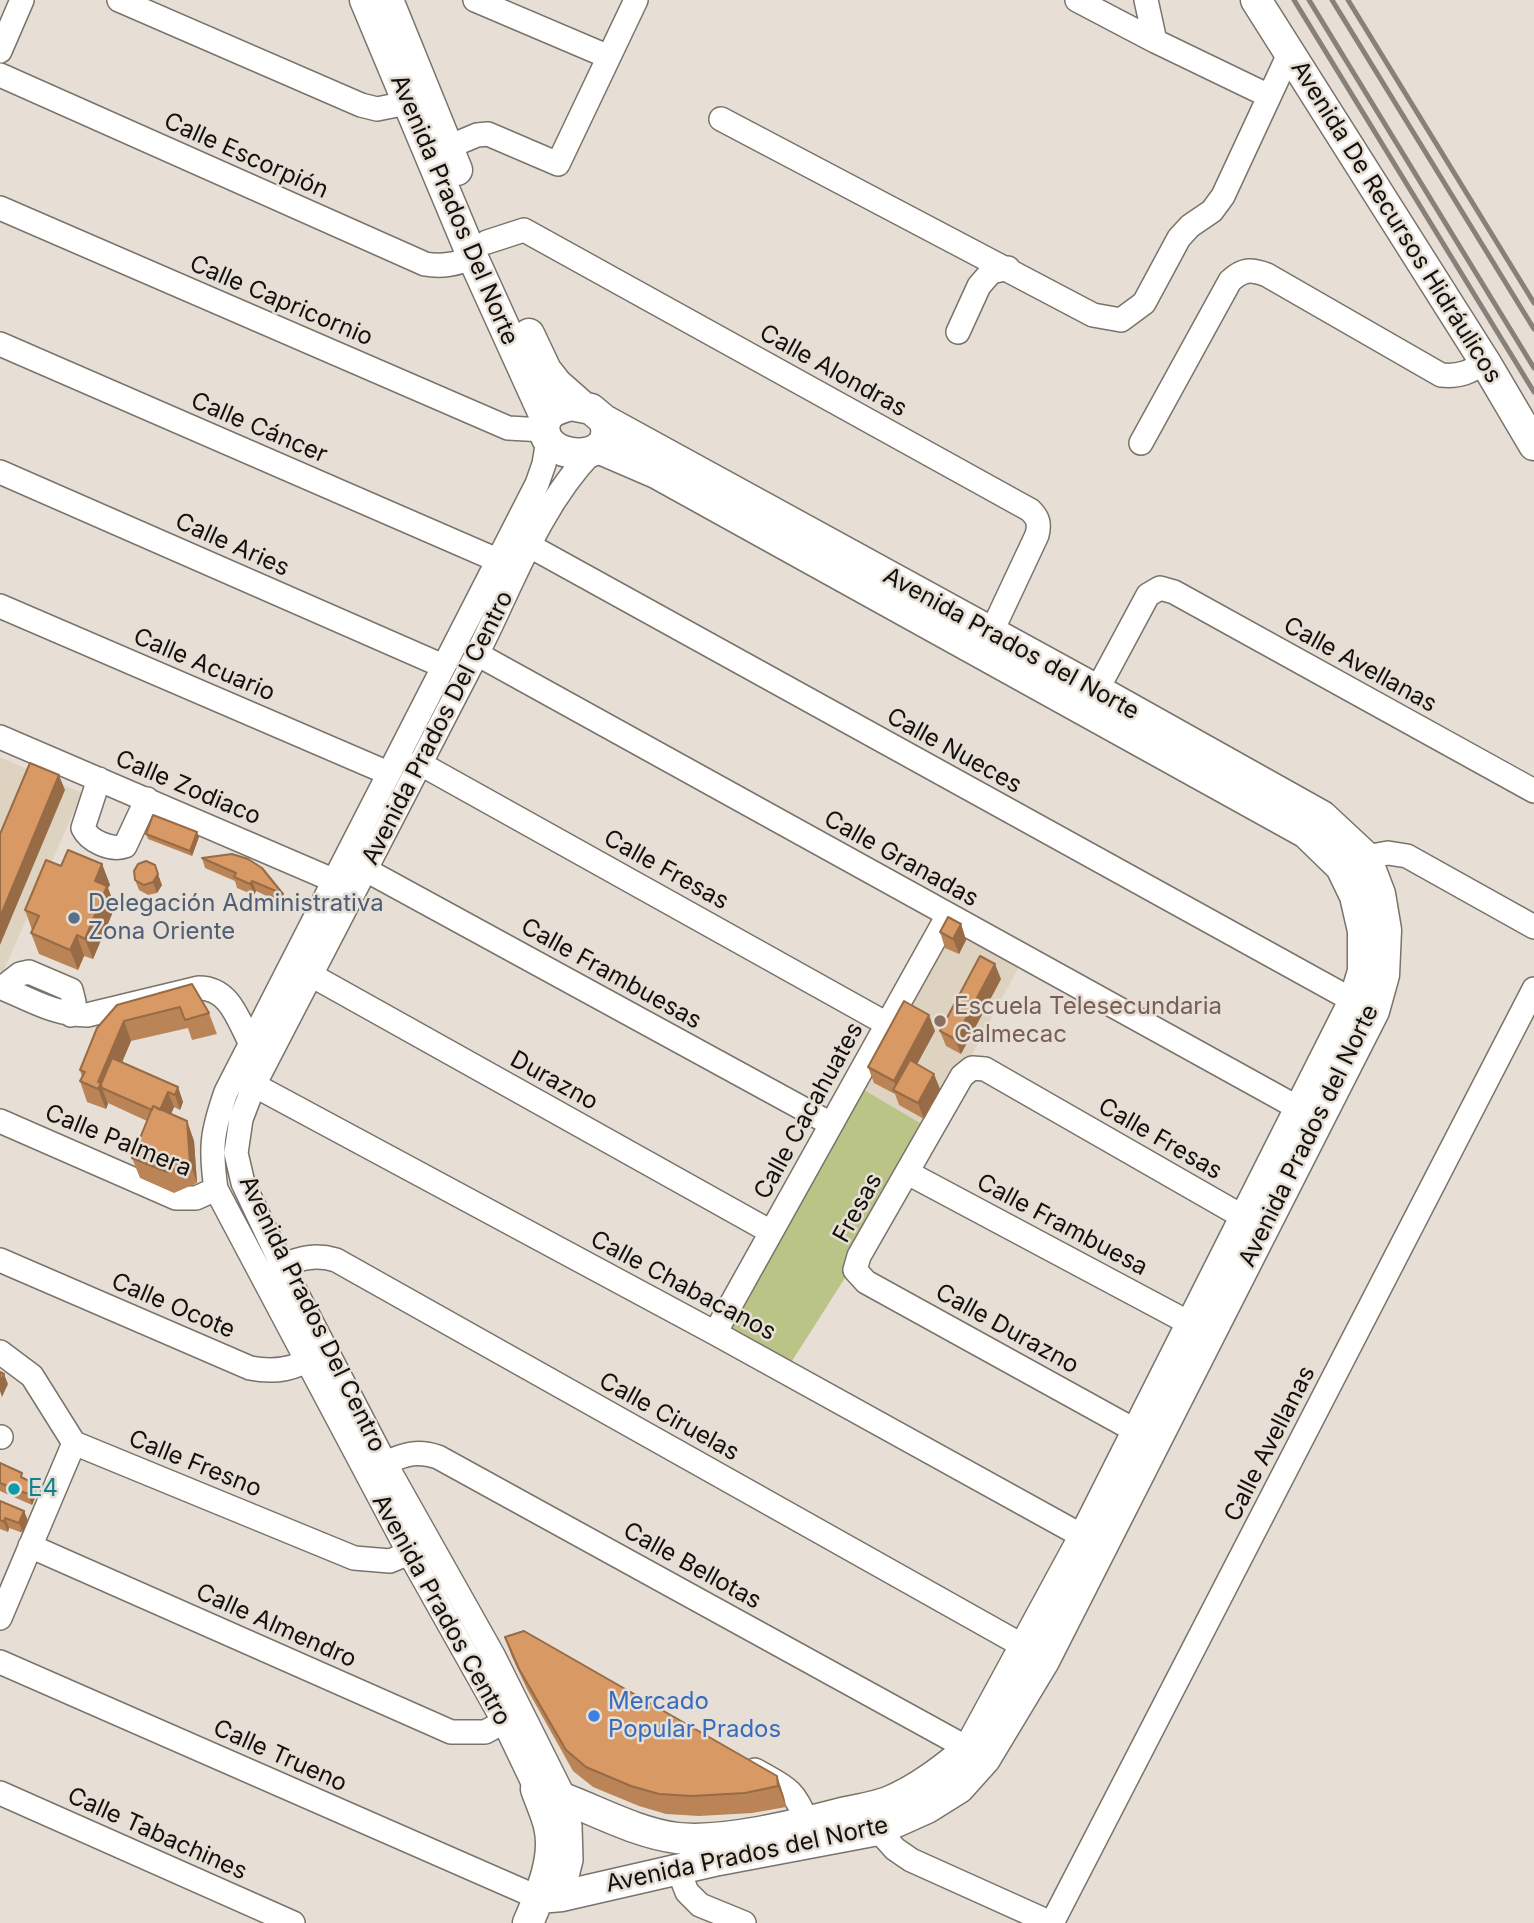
<!DOCTYPE html>
<meta charset="utf-8">
<style>
body{margin:0}
canvas{display:block;background:#e7dfd5}
</style>
<canvas width="1534" height="1923"></canvas>
<script>
const g = document.querySelector('canvas').getContext('2d');
g.lineJoin = 'round';
function fillPath(path, color) { g.fillStyle = color; g.fill(path, 'evenodd'); }
function strokePath(path, color, width, dash) { g.strokeStyle = color; g.lineWidth = width; g.lineCap = dash ? 'butt' : 'round'; g.setLineDash(dash || []); g.stroke(path); }
function label(font, color, halo, rows, align = 'center') {
  g.font = font + ' Inter,sans-serif'; g.lineWidth = 5; g.setLineDash([]); g.textBaseline = 'middle'; g.strokeStyle = halo; g.fillStyle = color; for (const [text, x, y, turn = 0] of rows) {
    g.save(); g.translate(x, y); g.rotate((+turn || 0) * Math.PI / 180); g.textAlign = isNaN(turn) ? turn : align; if (halo) g.strokeText(text, 0, 0); g.fillText(text, 0, 0); g.restore();
  }
}
fillPath(new Path2D(`
 M0,757L82,793L3,972L0,971Z
 M948,915L1024,957L932,1130L854,1084Z`), '#ded2c1');
fillPath(new Path2D(`
 M854,1084L932,1130L859,1256L785,1372L715,1333Z`), '#bbc487');
const minor = new Path2D(`
 M119,0L361,105L377,109L407,103
 M475,0L609,57
 M1077,0L1155,41
 M1146,0L1155,41L1269,96
 M0,51L22,0
 M0,75L425,264C442,267 456,264 473,258
 M721,119L1093,315L1121,320L1144,303L1179,238L1190,226L1212,211L1223,196L1289,54
 M434,153L477,135L488,134L558,164L636,0
 M0,208L508,428L544,430
 M487,242L524,230L1030,510C1038,518 1040,523 1037,535L991,633
 M958,332L979,286L991,272L1008,268
 M0,344L497,560
 M1141,443L1230,281C1243,269 1251,269 1267,275L1441,375C1460,377 1470,372 1485,362
 M0,472L443,666
 M530,546L1354,1001
 M0,606L388,773
 M477,654L1300,1109
 M1097,690L1148,595L1160,588L1174,592L1534,791
 M0,737L349,887
 M419,763L887,1024
 M99,779L83,828C89,841 111,851 125,846L147,799
 M1366,857L1388,853L1407,856L1534,927
 M366,870L831,1124
 M311,975L771,1232
 M0,987C29,999 55,1015 87,1015L199,988C230,988 238,1020 251,1044
 M2,988L20,974L29,972L71,990L74,1002L71,1015
 M254,1085L715,1333L1084,1537
 M0,1121L176,1198H196L216,1189
 M908,1173L1191,1324
 M0,1260L250,1368C276,1373 295,1369 318,1355
 M282,1265C302,1258 315,1254 336,1260L1025,1647
 M715,1333L948,915
 M0,1352L32,1376L74,1443L354,1558L390,1561L409,1553
 M1136,1431L866,1282L855,1270L859,1256L962,1076L972,1068L985,1069L1245,1218
 M0,1437H1
 M385,1463C405,1454 418,1450 438,1457L969,1749
 M30,1546L451,1732H485L504,1722
 M0,1618L74,1443
 M0,1662L539,1898
 M755,1770C785,1787 794,1788 807,1822
 M536,1789L504,1722L409,1553L216,1189C210,1147 212,1132 226,1092L537,484L544,464L548,440
 M0,1793L293,1923
 M878,1830L895,1849L911,1860L1051,1923
 M678,1869L687,1892L700,1905L744,1923
 M562,1896L571,1860L570,1826L564,1797L493,1655L385,1463L282,1265L243,1183L236,1153L241,1119L254,1085C328,941 403,798 477,654C512,586 538,508 592,452
 M1052,1923L1534,989`);
const major = new Path2D(`
 M365,0L473,258L546,419
 M388,0L457,170
 M1256,0L1485,362L1534,445
 M529,334L546,370L557,384L582,406
 M571,405L591,409L604,420C621,467 536,461 545,423C548,411 560,408 571,405Z
 M536,1789C583,1802 629,1832 677,1838C724,1843 796,1825 842,1813C857,1810 874,1807 888,1802C918,1790 944,1769 969,1749L1084,1537L1354,1001L1363,971V931L1355,896L1341,867L1306,833L656,473L598,448
 M539,1898L562,1896L719,1860L878,1830L927,1808L959,1788L985,1759L1044,1661L1374,1011L1384,975L1386,930L1380,894L1366,857L1322,816L1097,690L604,420
 M528,1923C540,1895 557,1858 549,1826C546,1813 540,1801 536,1789`);
strokePath(minor, '#79736a', 26);
strokePath(major, '#79736a', 33);
strokePath(minor, '#fff', 23);
strokePath(major, '#fff', 30);
strokePath(new Path2D(`
 M1294,0L1534,392
 M1309,0L1534,368
 M1332,0L1534,329
 M1348,0L1534,303`), '#86817a', 5);
fillPath(new Path2D(`
 M146,834L199,837L192,856L148,839Z
 M202,858L283,894L286,905L256,891L254,895L237,888L235,881L205,868Z
 M102,864L110,885L108,888L115,907L93,959L84,956L78,970L39,954L31,933L32,930L25,910L61,866Z
 M134,871L162,885L157,893L148,895L139,890L135,880Z
 M961,924L966,940L959,954L945,948L940,932Z
 M1001,979L961,1054L946,1046L940,1031Z
 M192,984L209,1013L217,1034L192,1040L188,1028L131,1041L122,1062L178,1087L183,1102L180,1110L174,1107L171,1114L187,1121L194,1141L197,1183L174,1193L140,1178L132,1158L147,1121L108,1103L106,1109L87,1102L80,1081L82,1077L80,1070L97,1028Z
 M935,1031L917,1064L940,1089L924,1119L899,1105L895,1094L874,1083L868,1067Z
 M0,1463L25,1479L37,1493L32,1505L0,1491Z
 M0,1501L24,1511L28,1521L23,1533L9,1528L8,1532L0,1529Z
 M505,1637L777,1776L784,1797L786,1807L752,1813L699,1816L666,1814L639,1806L593,1787L573,1771L527,1689L512,1657Z`), '#ba8456');
fillPath(new Path2D(`
 M59,775L65,790L0,945V917Z
 M197,832L199,837L192,856L190,851Z
 M102,864L110,885L108,888L115,907L93,959L85,939L95,881Z
 M158,874L162,885L157,893L153,882Z
 M252,881L256,891L254,895L250,884Z
 M961,924L966,940L959,954L953,939Z
 M77,935L84,956L78,970L70,950Z
 M995,964L1001,979L961,1054L955,1039Z
 M929,1015L935,1031L901,1094L898,1092L894,1081Z
 M124,1021L131,1041L110,1091L102,1088L108,1104L106,1109L98,1089V1082Z
 M934,1074L940,1089L924,1119L918,1103Z
 M178,1087L183,1102L180,1110L175,1095Z
 M168,1092L174,1107L165,1128L159,1113Z
 M187,1121L194,1141L197,1183L190,1163Z
 M4,1374L8,1384L2,1397L0,1391V1383Z
 M33,1483L37,1493L32,1505L28,1494Z
 M24,1511L28,1521L23,1533L19,1523Z
 M5,1518L9,1528L8,1532L4,1522Z
 M777,1776L784,1797L786,1807L778,1786Z`), '#976b46');
const building = new Path2D(`
 M30,763L59,775L0,917V834Z
 M153,815L197,832L190,851L146,834Z
 M68,850L102,864L95,881L107,886L85,939L77,935L70,950L31,933L39,916L25,910L46,860L61,866Z
 M232,854L248,859L262,868L283,894L252,881L250,884L234,877L236,873L202,858Z
 M146,861L155,865L158,874L153,882L144,885L135,880L134,871L138,864Z
 M948,917L961,924L953,939L940,932Z
 M980,956L995,964L955,1039L940,1031Z
 M192,984L209,1013L185,1020L180,1007L124,1021L98,1082L101,1083L98,1089L80,1081L85,1072L80,1070L97,1028L117,1005Z
 M904,1001L929,1015L894,1081L868,1067Z
 M112,1058L178,1087L175,1095L168,1092L160,1110L153,1106L152,1110L102,1088L101,1084Z
 M910,1060L934,1074L918,1103L893,1090Z
 M153,1106L187,1121L190,1163L167,1172L132,1158Z
 M0,1372L4,1374L0,1383Z
 M0,1463L22,1473L21,1477L33,1483L28,1494L0,1483Z
 M0,1501L24,1511L19,1523L5,1518L4,1522L0,1520Z
 M524,1631L777,1776L778,1786L745,1793L692,1796L659,1794L631,1786L586,1767L566,1750L519,1669L505,1637Z`);
fillPath(building, '#d89964');
strokePath(building, '#976b46', 2);
for (const [x, y, r, color] of [
 [74,918,7,"#5c6f8a"],
 [940,1021,7,"#8d6e63"],
 [14,1489,7,"#0f9aa8"],
 [594,1716,7,"#3f7fe0"]
]) { const dot = new Path2D(); dot.arc(x, y, r, 0, 2 * Math.PI); g.fillStyle = color; g.fill(dot); strokePath(dot, '#e7dfd5', 2.5); }
label('24px', '#13110d', '#e7dfd5', [
 ["Calle Escorpión",246,156,24],
 ["Avenida Prados Del Norte",454,210,67],
 ["Avenida De Recursos Hidráulicos",1396,222,58],
 ["Calle Capricornio",281,301,23],
 ["Calle Alondras",833,371,29],
 ["Calle Cáncer",259,428,23],
 ["Calle Aries",232,545,24],
 ["Avenida Prados del Norte",1011,644,29],
 ["Calle Acuario",204,665,23],
 ["Calle Avellanas",1360,665,29],
 ["Avenida Prados Del Centro",438,728,-63],
 ["Calle Nueces",954,751,29],
 ["Calle Zodiaco",188,788,23],
 ["Calle Granadas",901,859,29],
 ["Calle Fresas",666,870,29],
 ["Calle Frambuesas",611,974,29],
 ["Durazno",554,1081,29],
 ["Calle Cacahuates",809,1111,-61],
 ["Avenida Prados del Norte",1309,1136,-64],
 ["Calle Fresas",1160,1139,30],
 ["Calle Palmera",118,1141,22],
 ["Fresas",858,1208,-61],
 ["Calle Frambuesa",1062,1225,28],
 ["Calle Chabacanos",683,1286,28],
 ["Calle Ocote",173,1306,23],
 ["Avenida Prados Del Centro",312,1314,64],
 ["Calle Durazno",1007,1329,29],
 ["Calle Ciruelas",669,1417,29],
 ["Calle Avellanas",1270,1444,-63],
 ["Calle Fresno",195,1464,22],
 ["Calle Bellotas",692,1566,29],
 ["Avenida Prados Centro",441,1610,61],
 ["Calle Almendro",276,1626,24],
 ["Calle Trueno",280,1756,24],
 ["Calle Tabachines",157,1834,24],
 ["Avenida Prados del Norte",747,1855,-12]
]);
label('24px', '#4e5e75', '#e7dfd5', [
 ["Delegación Administrativa",88,904],
 ["Zona Oriente",88,932]
], 'left');
label('24px', '#785e54', '#e7dfd5', [
 ["Escuela Telesecundaria",954,1007],
 ["Calmecac",954,1035]
], 'left');
label('24px', '#0d838f', '#e7dfd5', [
 ["E4",28,1489]
], 'left');
label('24px', '#366cbe', '#e7dfd5', [
 ["Mercado",608,1702],
 ["Popular Prados",608,1730]
], 'left');
</script>
